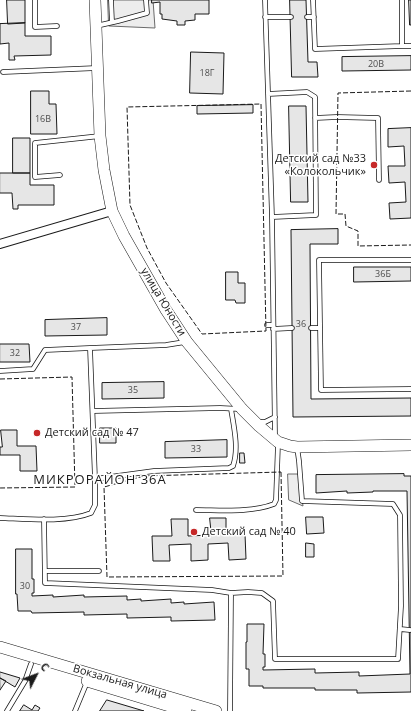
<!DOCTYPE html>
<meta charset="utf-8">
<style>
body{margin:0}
#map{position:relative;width:411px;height:711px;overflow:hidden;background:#fff;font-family:"Open Sans",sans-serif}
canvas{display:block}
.north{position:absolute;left:16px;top:655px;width:40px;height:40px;-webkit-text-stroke:3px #fff;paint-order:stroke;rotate:48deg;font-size:11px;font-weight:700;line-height:16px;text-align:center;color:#1a1a1a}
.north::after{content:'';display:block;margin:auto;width:14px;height:18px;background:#1a1a1a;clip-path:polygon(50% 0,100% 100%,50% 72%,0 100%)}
</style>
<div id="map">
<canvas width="411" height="711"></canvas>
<div class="north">С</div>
</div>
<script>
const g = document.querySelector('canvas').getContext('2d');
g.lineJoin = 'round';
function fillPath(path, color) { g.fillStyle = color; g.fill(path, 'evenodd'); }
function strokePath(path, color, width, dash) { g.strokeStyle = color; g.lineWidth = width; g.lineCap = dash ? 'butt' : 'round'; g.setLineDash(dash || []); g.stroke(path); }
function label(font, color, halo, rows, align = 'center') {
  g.font = font + ' "Open Sans",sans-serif'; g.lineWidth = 3; g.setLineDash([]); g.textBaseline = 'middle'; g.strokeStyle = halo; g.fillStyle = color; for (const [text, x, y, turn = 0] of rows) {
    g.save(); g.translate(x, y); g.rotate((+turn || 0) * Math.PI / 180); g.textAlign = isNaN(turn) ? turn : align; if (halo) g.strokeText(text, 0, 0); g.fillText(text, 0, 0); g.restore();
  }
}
const built = new Path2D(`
 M108,0H153L155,28L109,26Z
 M288,474H299L303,506L289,500Z`);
fillPath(built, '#ededed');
strokePath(built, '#6a6a6a', 1);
const building = new Path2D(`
 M7,0H25V23L8,24Z
 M152,0H209V14H195V20L185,21V25H177V21L162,19V14H160V2L152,3Z
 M290,0H306L308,62H317L318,77H292Z
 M409,0H411V25H410Z
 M25,23V36H51V55L14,56L15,60H9V43L0,44V24Z
 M191,52L224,53L223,94L190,93Z
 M411,56V70L342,71V57Z
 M31,91H49V104H56L57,134H31Z
 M253,105V113L197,114V106Z
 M289,106H306L308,202H291Z
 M411,128V218L390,219L389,203L406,202L405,182L389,183L388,166H405L404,146L388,147V129Z
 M13,138H30V173H13Z
 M0,173H30V185H54V205H18V209H13L12,193H0Z
 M338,229V244H310L311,399L411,398V416L293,417L291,230Z
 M354,267H411V281L354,282Z
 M226,272H238V283H245V303H236L235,300H226Z
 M107,318V335L45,336V320Z
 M0,344H29L30,362H0Z
 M164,382V398L102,399V383Z
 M100,428H116V443H100Z
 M1,430H17V446H36L37,471H20V455H0V447H2Z
 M227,440V457L165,458V442Z
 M240,453H244L245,463H240Z
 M404,474V476H411V692L357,693V690H315V688H263V686H249V669H246V642H247V624H264L263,654H265V667H263V670L315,669V673L359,672V676L410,674L407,491H373V492L347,493V491L316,493V475Z
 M306,517H323L324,533L307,534Z
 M210,518H226V535L245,534L246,559L229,560L228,543L208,544V560L191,561V544L169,545L170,561H153L152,536H172L171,519H188V536L211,535Z
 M306,543L314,544V557H306Z
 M16,549H32V579H34V593H32V596L53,595V597L84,595V597L127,596V600L141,599V601L171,599V603L184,602V604L214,602L215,620L171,621V617L127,618V614L84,615V612L32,613L31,611H18L17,594H16Z
 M0,672L20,678L15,687L0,678Z
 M0,678L6,681L0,690Z
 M107,700L144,711H100Z
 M24,705L32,710L35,705L40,708L38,711H20Z`);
fillPath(building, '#e6e6e6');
strokePath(building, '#1a1a1a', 1);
const lane = new Path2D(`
 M35,0V27L57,26
 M111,0L112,22
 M265,0L272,217L275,437
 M313,0L315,49L402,46V0
 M265,17H291
 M307,17H314
 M96,26L118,21L147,13L146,0
 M402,46H411
 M3,72L97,68
 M268,94L307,92L315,97L316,215L272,217
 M315,118L337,117L378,118L379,180
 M60,175L35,177V143L100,136
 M411,260H319L321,390L411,389
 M267,325H273
 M311,328H320
 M273,329L292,328
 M0,371L33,369L45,350L90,348
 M93,411L220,408L240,409
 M258,422H265L275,417
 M95,479L154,471L229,468L233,466C239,449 234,427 231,409
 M196,510C220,510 251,513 274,504L276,500L278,444
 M0,518C27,519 66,523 91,513L95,505V479L90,348L166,345L185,342
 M44,519L45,583L212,590L231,593L248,592L262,593L273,601L275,659H398L401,606L400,515L393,504L302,501L299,461L297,447
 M45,571H99
 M400,629L410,630
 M7,711L25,681L31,664
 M75,711L87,682
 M230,711L231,593`);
const street = new Path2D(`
 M0,244L112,211`);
const secondary = new Path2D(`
 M95,0L100,136L104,170L112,211L124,236L166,310L187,342L242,409L259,426L278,442L290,446L297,447L411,445
 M0,647L216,711
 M87,681L186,711`);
strokePath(lane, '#1a1a1a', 5.5);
strokePath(street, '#1a1a1a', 10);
strokePath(secondary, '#1a1a1a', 12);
strokePath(lane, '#fff', 4);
strokePath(street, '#fff', 8);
strokePath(secondary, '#fff', 11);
strokePath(new Path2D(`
 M411,91L338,93L336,214H345L346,226L358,231V246L411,245
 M261,104L266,331L202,334L166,283L147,248L130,205L127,107Z
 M0,379L72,377L75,487L0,488
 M281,472L283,576L107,577L104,487L144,476Z`), '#1a1a1a', 1, [5, 2]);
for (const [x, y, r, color] of [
 [374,165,4,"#c62828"],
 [37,433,4,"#c62828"],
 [194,532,4,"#c62828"]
]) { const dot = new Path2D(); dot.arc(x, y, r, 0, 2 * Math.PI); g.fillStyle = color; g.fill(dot); strokePath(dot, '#fff', 1.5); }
label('9px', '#4d4d4d', null, [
 ["20В",376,64],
 ["18Г",207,73],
 ["16В",43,119],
 ["36Б",383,274],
 ["36",301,324],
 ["37",76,327],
 ["32",15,353],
 ["35",133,390],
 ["33",196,449],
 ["30",25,586]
]);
label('11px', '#1a1a1a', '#fff', [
 ["Детский сад №33",366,159,"right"],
 ["«Колокольчик»",366,172,"right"],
 ["Детский сад № 47",45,433],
 ["Детский сад № 40",202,532]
], 'left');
label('11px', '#1a1a1a', '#fff', [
 ["улица Юности",163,302,59],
 ["Вокзальная улица",120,682,16]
]);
g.letterSpacing = '1px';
label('13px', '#1a1a1a', '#fff', [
 ["МИКРОРАЙОН 36А",100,480]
]);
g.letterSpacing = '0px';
</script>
